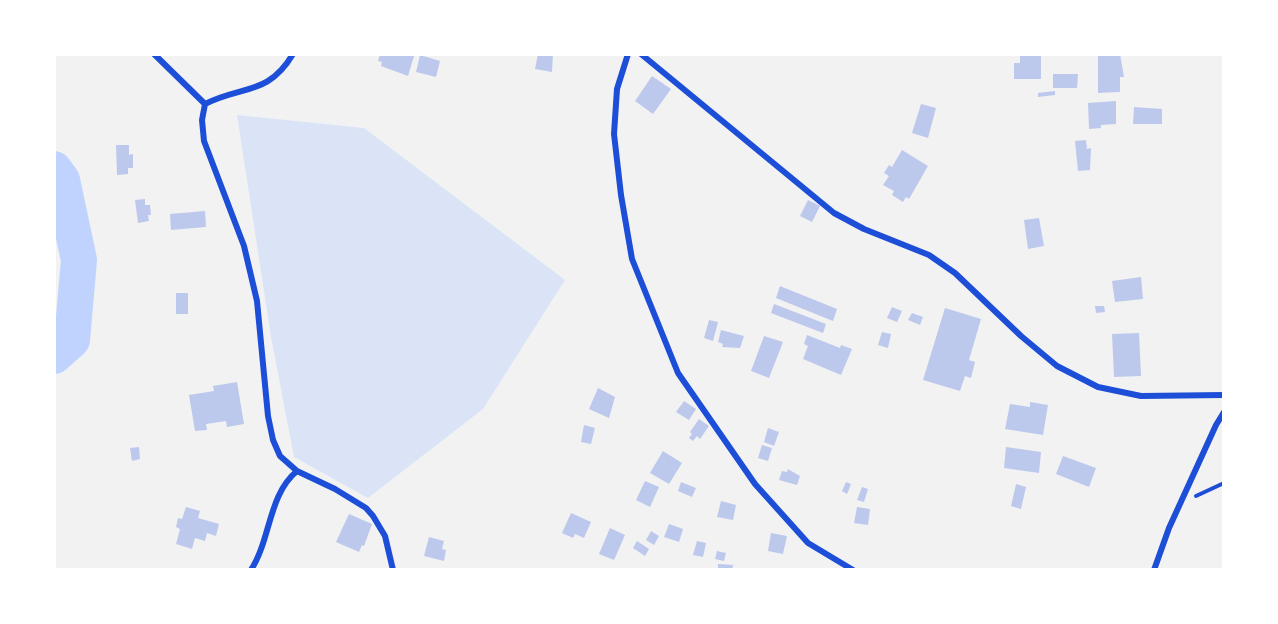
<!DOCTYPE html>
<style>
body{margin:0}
#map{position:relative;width:1278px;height:624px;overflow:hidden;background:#f2f2f2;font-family:"Exo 2",sans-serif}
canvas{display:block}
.frame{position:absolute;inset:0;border:56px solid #fff;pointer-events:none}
</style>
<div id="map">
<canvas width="1278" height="624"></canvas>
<div class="frame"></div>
</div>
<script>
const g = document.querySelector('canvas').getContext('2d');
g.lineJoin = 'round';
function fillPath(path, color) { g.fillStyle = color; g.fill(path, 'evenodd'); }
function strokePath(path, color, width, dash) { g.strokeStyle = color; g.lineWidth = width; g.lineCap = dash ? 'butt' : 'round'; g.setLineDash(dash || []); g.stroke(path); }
fillPath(new Path2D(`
 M237,115L364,128L565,280L483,409L368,498L294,457L271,337Z`), '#dbe4f7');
strokePath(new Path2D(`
 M54,169L62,180L79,260L72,340L54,356`), '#bfd3fe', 36);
fillPath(new Path2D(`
 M380,54L414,56L408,76L381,66L382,62L378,61Z
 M538,54H553L552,72L535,69Z
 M1020,54H1041V79H1014V63H1020Z
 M1098,54H1120L1124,77H1120V92L1098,93Z
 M420,55L440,61L436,77L416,72Z
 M1053,74H1078L1077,88H1053Z
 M652,76L671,89L653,114L635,101Z
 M1055,91V95L1038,97V93Z
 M1116,101V124L1101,125V128L1089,129L1088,103Z
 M921,104L936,108L928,138L912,133Z
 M1134,107L1162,109V124H1133Z
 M1086,140L1087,149L1091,148L1090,170L1078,171L1075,141Z
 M116,145H129V155L133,154V168H128V174L117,175Z
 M902,150L928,166L909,199L906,197L903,202L892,195L894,191L883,185L889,176L884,173L889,165L892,167Z
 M145,199V205H150L151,215H148L149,221L138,223L135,200Z
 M808,200L820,206L812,222L800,216Z
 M205,211L206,227L171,230L170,214Z
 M1039,218L1044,246L1028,249L1024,220Z
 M1141,277L1143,299L1115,302L1112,281Z
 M780,286L837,309L833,321L776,298Z
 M176,293H188V314H176Z
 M774,304L826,324L823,333L771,313Z
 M1095,306H1104L1105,312L1096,313Z
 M892,307L902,311L897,322L887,318Z
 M945,308L981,319L969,360L975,362L971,378L965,376L960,391L923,380Z
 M912,313L923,317L920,325L908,320Z
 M709,320L718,322L713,341L704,338Z
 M721,330L744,336L740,348L722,347L723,344L718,342Z
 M882,332L891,334L888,348L878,345Z
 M1139,333L1141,376L1114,377L1112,334Z
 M807,335L840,348L841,345L852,349L841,375L803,359L808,346L804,344Z
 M764,336L783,342L769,378L751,371Z
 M237,382L244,424L227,427L226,421L206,424L207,430L195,431L189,395L214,391L213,386Z
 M598,388L615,397L609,418L589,409Z
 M684,401L696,409L689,420L676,412Z
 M1030,402L1048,405L1043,435L1005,429L1010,404L1030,407Z
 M699,419L709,426L700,439L697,436L693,441L689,438L692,434L690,432Z
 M584,425L595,428L591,444L581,442Z
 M768,428L779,432L774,446L764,442Z
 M762,445L772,448L768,461L758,458Z
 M139,447L140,459L132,461L130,448Z
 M1006,447L1041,452L1039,473L1004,468Z
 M663,451L682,463L669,484L650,473Z
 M1063,456L1096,468L1089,487L1056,474Z
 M788,469L800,476L797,485L779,480L782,471L787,472Z
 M645,481L659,487L650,507L636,500Z
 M681,482L696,488L692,497L678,491Z
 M846,482L851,484L847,494L842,491Z
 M1016,484L1026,487L1021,509L1011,506Z
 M862,487L868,489L864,502L857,500Z
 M721,501L736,505L733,520L717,517Z
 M186,507L200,511L198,518L219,524L216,536L207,533L205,541L195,538L192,549L176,544L180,529L176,527L178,518L182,519Z
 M857,507L870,509L868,525L854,523Z
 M571,513L591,522L584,538L575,534L573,538L562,533Z
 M349,514L372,524L364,546L362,545L359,552L336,542Z
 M669,524L683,529L679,542L664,537Z
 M610,528L625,535L614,560L599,554Z
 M651,531L659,536L654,545L646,540Z
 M771,533L787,536L783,554L768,551Z
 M429,537L444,541L442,549L446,550L444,561L424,556Z
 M637,541L649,549L645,556L633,548Z
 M697,541L706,543L703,557L693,555Z
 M717,551L726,553L724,561L715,559Z
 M718,564L733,565L732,570H718Z`), '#bdc9ec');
strokePath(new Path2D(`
 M1196,496L1224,483`), '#1d4ed8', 4);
strokePath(new Path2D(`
 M154,54L205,104
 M293,54C268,96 242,85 205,104L202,120L204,141L244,246L257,301L268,416L273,440L280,456L297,471L335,489L366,508L373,516L385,536L393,570
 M628,54L617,89L614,134L621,195L632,259L678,373L755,484L808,543L853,570
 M641,54L834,213L864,229L929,255L955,273L1021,336L1057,366L1098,387L1141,396L1224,395
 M251,570C271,539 268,495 297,471
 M1154,570L1169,528L1216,425L1224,412`), '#1d4ed8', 6);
</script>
